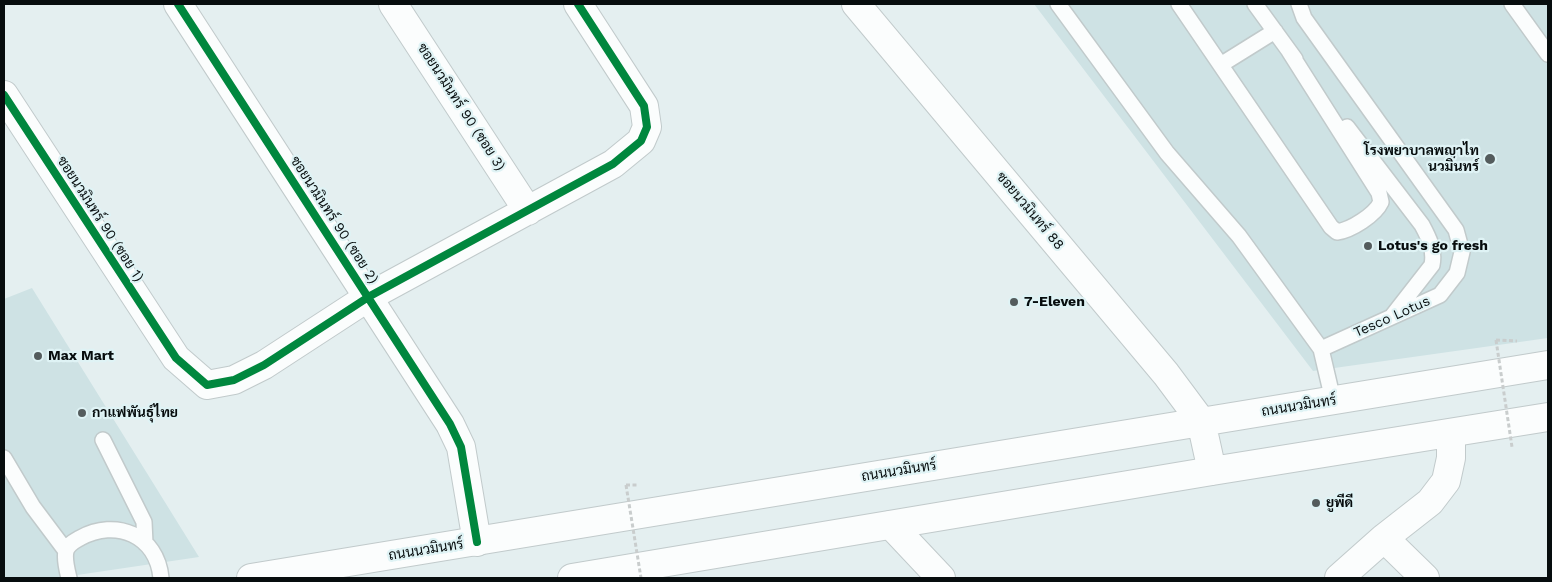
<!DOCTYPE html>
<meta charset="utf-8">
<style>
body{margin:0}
#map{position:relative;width:1552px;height:582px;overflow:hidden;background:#e4eff0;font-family:"Work Sans",sans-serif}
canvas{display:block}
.frame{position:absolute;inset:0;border:5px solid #070d0e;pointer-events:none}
</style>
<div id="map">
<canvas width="1552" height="582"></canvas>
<div class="frame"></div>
</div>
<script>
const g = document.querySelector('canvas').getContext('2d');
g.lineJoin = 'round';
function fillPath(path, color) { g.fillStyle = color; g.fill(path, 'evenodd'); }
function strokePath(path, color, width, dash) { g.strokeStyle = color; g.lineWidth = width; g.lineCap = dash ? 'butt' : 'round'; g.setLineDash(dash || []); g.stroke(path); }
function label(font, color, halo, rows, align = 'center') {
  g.font = font + ' "Work Sans",Sarabun,sans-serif'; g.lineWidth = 4.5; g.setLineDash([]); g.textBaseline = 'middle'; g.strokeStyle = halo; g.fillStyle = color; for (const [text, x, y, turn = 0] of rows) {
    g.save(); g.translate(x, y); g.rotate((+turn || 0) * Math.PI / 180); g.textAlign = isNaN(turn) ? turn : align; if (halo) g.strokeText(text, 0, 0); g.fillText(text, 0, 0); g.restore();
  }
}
fillPath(new Path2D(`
 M1034,4H1548V338L1313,371Z
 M32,288L199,557L57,578H4V299Z`), '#cee2e4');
const service = new Path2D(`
 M1058,4L1167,153L1239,236L1321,349
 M1179,4L1331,227L1337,232C1351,230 1375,215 1381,202L1379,193L1289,51
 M1255,4L1295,59
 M1299,4L1304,18L1456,230L1462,252L1457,273L1440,295L1321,349L1333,400
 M1512,4L1548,54
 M1222,64L1275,31
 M1347,127L1422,225C1429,238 1435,250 1432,265L1393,315
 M103,440L144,522L145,543
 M4,458L33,507L66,551
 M69,578C67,570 64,559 66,551C68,544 75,541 80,538C116,518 157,535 161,578`);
const minor = new Path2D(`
 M178,4L450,424L461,447L477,542
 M393,4L528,211
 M856,4L1166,374L1201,421
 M4,95L176,358L207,385L234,380L264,365L370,296L613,164L641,141L647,127L644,106L578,4
 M891,525L941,578
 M1384,538L1425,578
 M1339,578L1384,538L1430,502L1446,481L1451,458V434`);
const secondary = new Path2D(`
 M1201,421L1212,471
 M251,578L1548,365
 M572,578L1212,471L1548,417`);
strokePath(service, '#c1cacb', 18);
strokePath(minor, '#c1cacb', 30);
strokePath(secondary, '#c1cacb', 30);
strokePath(new Path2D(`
 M1496,340L1517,341
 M626,485H638`), '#c9cdcd', 3, [4, 2.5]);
strokePath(service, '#fbfdfd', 15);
strokePath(minor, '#fbfdfd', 28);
strokePath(secondary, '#fbfdfd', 28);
strokePath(new Path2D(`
 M1496,340L1512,447
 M626,485L641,578`), '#c9cdcd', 3, [4, 2.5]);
strokePath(new Path2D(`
 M178,4L450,424L461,447L477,542
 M4,95L176,358L207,385L234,380L264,365L370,296L613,164L641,141L647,127L644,106L578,4`), '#00873e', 8);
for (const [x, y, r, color] of [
 [1490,159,6,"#545c5d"],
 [1368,246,5,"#545c5d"],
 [1014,302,5,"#545c5d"],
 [38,356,5,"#545c5d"],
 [82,413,5,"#545c5d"],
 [1316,503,5,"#545c5d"]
]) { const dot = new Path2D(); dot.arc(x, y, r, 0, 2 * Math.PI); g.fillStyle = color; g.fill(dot); strokePath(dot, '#dff3f5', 2); }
label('14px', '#070d0e', '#dff3f5', [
 ["ซอยนวมินทร์ 90 (ซอย 3)",461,107,57],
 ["ซอยนวมินทร์ 88",1030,211,50],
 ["ซอยนวมินทร์ 90 (ซอย 1)",100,219,57],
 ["ซอยนวมินทร์ 90 (ซอย 2)",334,220,57],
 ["Tesco Lotus",1392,317,-24],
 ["ถนนนวมินทร์",1299,406,-9],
 ["ถนนนวมินทร์",899,471,-9],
 ["ถนนนวมินทร์",426,550,-9]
]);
label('bold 14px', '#070d0e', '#dff3f5', [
 ["โรงพยาบาลพญาไท",1479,151,"right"],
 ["นวมินทร์",1479,167,"right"],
 ["Lotus's go fresh",1378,246],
 ["7-Eleven",1024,302],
 ["Max Mart",48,356],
 ["กาแฟพันธุ์ไทย",92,413],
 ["ยูพีดี",1326,503]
], 'left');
</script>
